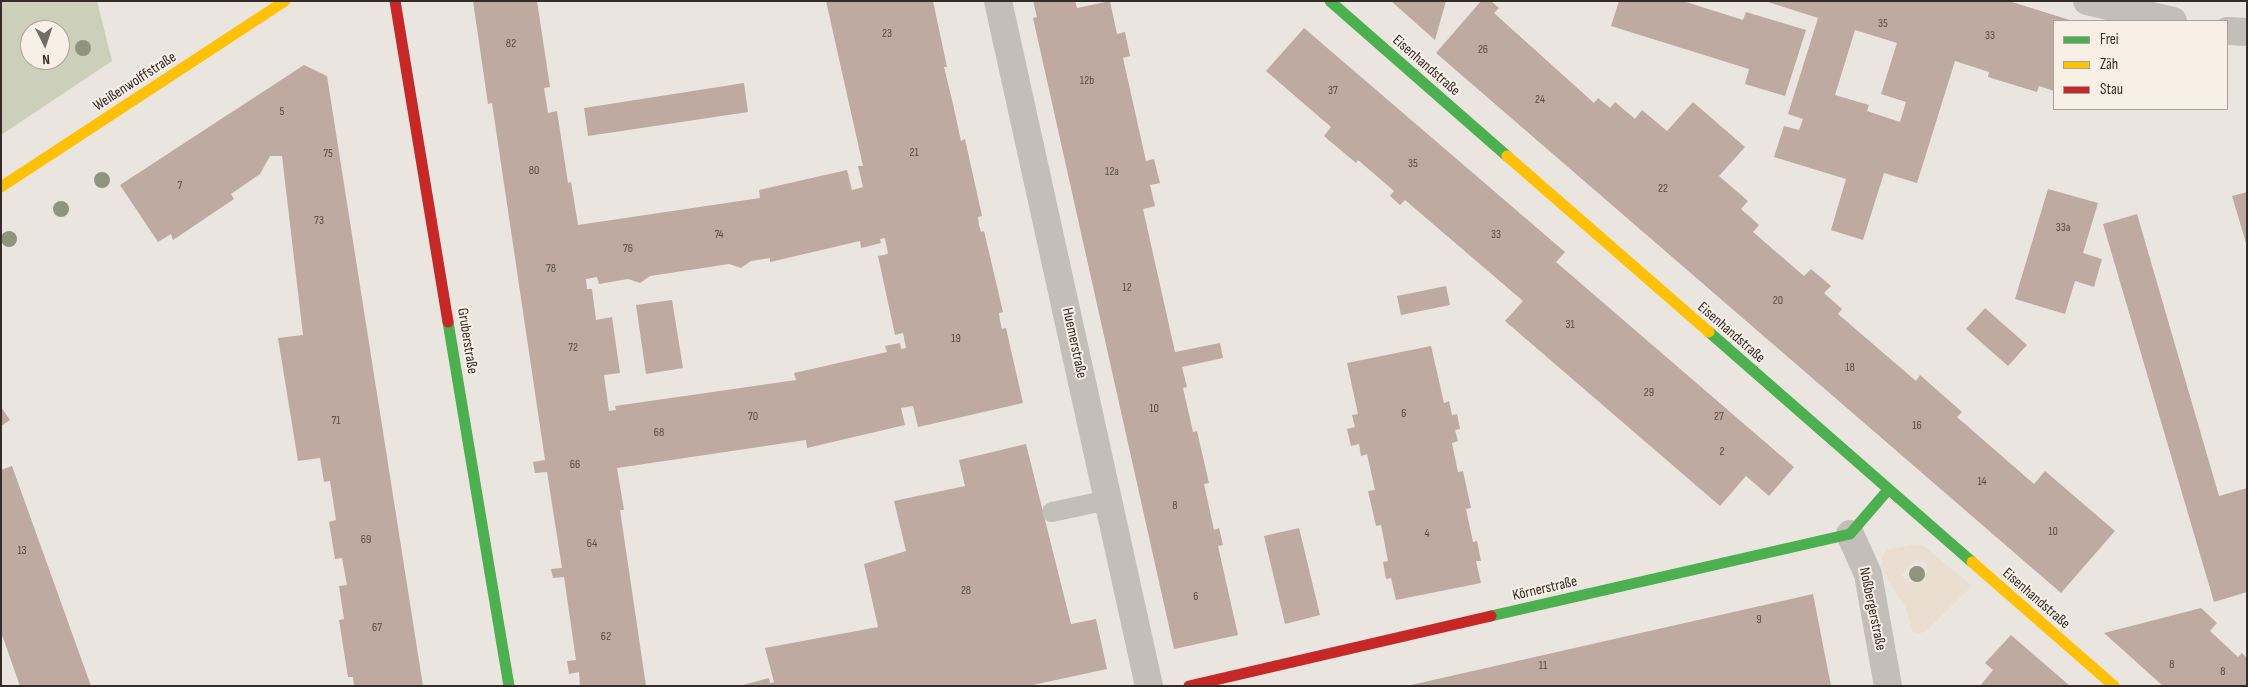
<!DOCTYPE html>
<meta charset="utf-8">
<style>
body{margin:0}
#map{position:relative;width:2248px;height:687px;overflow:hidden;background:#ebe5df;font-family:"Sofia Sans Condensed",sans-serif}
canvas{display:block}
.frame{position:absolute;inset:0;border:2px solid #342c27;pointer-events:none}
.legend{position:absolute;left:2053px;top:20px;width:175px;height:90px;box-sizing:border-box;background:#f8f0e6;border:1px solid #aaa29a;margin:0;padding:6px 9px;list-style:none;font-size:15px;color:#342c27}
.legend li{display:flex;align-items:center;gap:10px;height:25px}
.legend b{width:25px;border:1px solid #aaa29a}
.north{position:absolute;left:20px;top:20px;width:50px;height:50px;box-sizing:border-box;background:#f8f0e6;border:1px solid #aaa29a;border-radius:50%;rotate:176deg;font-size:14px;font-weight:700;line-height:20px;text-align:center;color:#342c27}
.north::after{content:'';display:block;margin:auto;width:18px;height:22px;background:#746d67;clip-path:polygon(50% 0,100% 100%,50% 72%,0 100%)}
</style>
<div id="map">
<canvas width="2248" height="687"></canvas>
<div class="frame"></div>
<ul class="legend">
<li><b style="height:6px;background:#4caf50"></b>Frei</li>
<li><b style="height:6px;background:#ffc107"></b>Zäh</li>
<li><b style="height:6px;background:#c62828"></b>Stau</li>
</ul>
<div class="north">N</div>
</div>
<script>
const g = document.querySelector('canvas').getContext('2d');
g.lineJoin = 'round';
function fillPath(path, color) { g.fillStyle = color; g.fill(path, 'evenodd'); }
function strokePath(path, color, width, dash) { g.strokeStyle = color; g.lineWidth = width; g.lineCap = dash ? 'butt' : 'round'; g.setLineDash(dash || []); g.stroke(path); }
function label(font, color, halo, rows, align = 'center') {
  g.font = font + ' "Sofia Sans Condensed",sans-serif'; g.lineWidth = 4; g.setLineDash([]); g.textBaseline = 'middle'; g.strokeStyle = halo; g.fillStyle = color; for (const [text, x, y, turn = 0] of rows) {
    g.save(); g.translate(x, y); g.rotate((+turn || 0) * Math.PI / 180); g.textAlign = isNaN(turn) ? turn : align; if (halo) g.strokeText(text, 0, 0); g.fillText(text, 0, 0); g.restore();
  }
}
fillPath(new Path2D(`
 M1,1H97L112,61L1,135ZM30,30H60V60H30Z`), '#ccd0ba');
fillPath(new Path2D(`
 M1916,544L1924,546L1972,586L1925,632L1919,633L1913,632L1906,608L1887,579L1882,569V556L1887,550ZM1917,560L1924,561L1928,565L1926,574L1921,581L1909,582L1902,576L1907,568Z`), '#e9decf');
fillPath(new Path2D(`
 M473,1H537L550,87L544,88L548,113L557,111L568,183L571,182L578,225L760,198L759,190L847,170L852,190L863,187L858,166H863L826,1H933L947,67H944L953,104L961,141L965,139L982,216L978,217L979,225L981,232L984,231L1003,312L999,313L1000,321L1002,329L1006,328L1023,403L918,427L913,406L901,408L905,425L807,448L806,440L617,468L624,510H620L646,686H580L579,672L569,674L567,661L576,660L564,577L553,578L551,569L562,568L547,472L535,473L533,462L545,460L492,103L488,104ZM885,238L888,254L878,256L895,335L903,333L906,348L901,349L900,343L885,346L887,352L794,373L796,380L615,406L616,410L609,411L604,375L620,373L612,317L596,320L592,289H587L586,279L597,277L599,284L628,279L640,283L650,276L729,264L741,268L751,261L770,258V262L860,241L861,248L881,243L880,239Z
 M1033,1H1075L1077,8L1110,1L1117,34L1125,32L1130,56L1123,58L1146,161L1154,159L1160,183L1150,185L1155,206L1143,209L1175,352L1220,343L1223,358L1182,367L1187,387L1183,388L1193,432L1197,431L1209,483L1204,484L1214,530L1219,528L1223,545L1218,546L1238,635L1174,649L1033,18L1037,17Z
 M1391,1H1446L1435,40Z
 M1481,1H1491L1499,8L1494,13L1594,103L1598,98L1610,108L1615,102L1635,119L1642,110L1667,131L1693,102L1745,147L1719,176L1748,201L1741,209L1759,225L1753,232L1804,276L1811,269L1831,286L1824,293L1842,309L1838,314L1916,381L1920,375L1962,412L1957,417L2034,484L2045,471L2115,531L2061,593L1436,53Z
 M1619,1H1683L1743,20L1746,12L1806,30L1785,96L1745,84L1749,69L1611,26Z
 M1765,1H2009L2073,21H2054V91L2039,86L2037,92L1988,77L1989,72L1955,61L1917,183L1884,173L1863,240L1831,230L1846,179L1774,157L1784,126L1799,130L1803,119L1788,114L1818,18ZM1855,30L1897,43L1881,94L1906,102L1900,122L1867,111L1869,105L1835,95Z
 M1304,28L1565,252L1556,262L1794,467L1769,496L1746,476L1720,506L1505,321L1523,301L1405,200L1400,205L1390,196L1394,191L1358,160L1356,163L1324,136L1331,127L1266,71Z
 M304,65L327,76L423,686H354L353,677H348L339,620L344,619L339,586L347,585L342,558L335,559L329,522L336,520L330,481L324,482L320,458L298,461L278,338L303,335L282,156H270L260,174L231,194L234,199L173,240L171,234L158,242L120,185Z
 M744,83L748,112L588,136L584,108Z
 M2048,189L2098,203L2083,253L2102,259L2094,287L2075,281L2065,314L2015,299Z
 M2247,192V243H2246L2232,196Z
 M2137,214L2219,496L2247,488V592L2214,602L2103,224Z
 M1446,286L1450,305L1401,315L1397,296Z
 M672,300L683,368L646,374L636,305Z
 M1985,308L2027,345L2008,366L1966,329Z
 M1431,346L1444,403L1449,401L1452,415L1457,414L1460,429L1455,430L1458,441L1452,443L1458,472L1463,471L1471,508L1466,509L1473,542L1477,541L1481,561H1476L1481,583L1396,600L1391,578L1386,579L1383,562L1388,561L1381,525L1376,526L1368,491L1375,490L1367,454L1361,456L1359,444L1351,446L1347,429L1355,427L1352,415L1358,414L1347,363Z
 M1,407L10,420L1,426Z
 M1026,444L1071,624L1096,619L1107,669L1028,686H739L769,678L770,683L774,682L765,648L878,627L864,564L906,551L894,501L965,486L959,460Z
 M12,466L91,686H20L1,632V470Z
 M1299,528L1320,615L1285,624L1264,536Z
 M1813,594L1831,686H1411V685Z
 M2201,608L2217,623L2210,631L2238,657L2242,653L2247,658V686H2163L2104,633Z
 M2011,635L2070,686H1980L1993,670L1985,663Z`), '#beaaa1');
strokePath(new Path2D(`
 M1052,512L1108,500`), '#c4beb9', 20);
strokePath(new Path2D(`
 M998,1L1149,686
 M2087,1L2173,21
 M2227,31L2247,32
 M1850,534L1868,574L1888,686`), '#c4beb9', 28);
strokePath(new Path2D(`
 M1330,1L1507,156
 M448,322L509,686
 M1709,332L1972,562
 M1491,616L1850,534L1888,490`), '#4caf50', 11);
strokePath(new Path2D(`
 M1507,156L1709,332
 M1,187L285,1
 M1972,562L2114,686`), '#ffc107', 11);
strokePath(new Path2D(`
 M395,1L448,322
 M1189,686L1491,616`), '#c62828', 11);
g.fillStyle = '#8f947d';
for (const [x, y] of [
 [83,48],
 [102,180],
 [61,209],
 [9,239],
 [1917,574]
]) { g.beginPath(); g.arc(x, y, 8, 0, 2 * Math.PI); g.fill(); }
label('12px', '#564c46', null, [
 ["35",1883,24],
 ["23",887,34],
 ["33",1990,36],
 ["82",511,44],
 ["26",1483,50],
 ["12b",1087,81],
 ["37",1333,91],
 ["24",1540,100],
 ["5",282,112],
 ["21",914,153],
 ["75",328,154],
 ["35",1413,164],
 ["80",534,171],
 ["12a",1112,172],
 ["7",180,186],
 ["22",1663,189],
 ["73",319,221],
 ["33a",2063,228],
 ["74",719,235],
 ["33",1496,235],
 ["76",628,249],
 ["78",551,269],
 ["12",1127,288],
 ["20",1778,301],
 ["31",1570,325],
 ["19",956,339],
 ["72",573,348],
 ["18",1850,368],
 ["29",1649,393],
 ["10",1154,409],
 ["6",1404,414],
 ["70",753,417],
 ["27",1719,417],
 ["71",336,421],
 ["16",1917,426],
 ["68",659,433],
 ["2",1722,452],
 ["66",575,465],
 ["14",1982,482],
 ["8",1175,506],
 ["10",2053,532],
 ["4",1427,534],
 ["69",366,540],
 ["64",592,544],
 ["13",22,551],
 ["28",966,591],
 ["6",1196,597],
 ["9",1759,620],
 ["67",377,628],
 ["62",606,637],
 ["8",2172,665],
 ["11",1543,666],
 ["8",2223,672]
]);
label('15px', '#342c27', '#f8f0e6', [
 ["Eisenhandstraße",1426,66,41],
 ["Weißenwolffstraße",135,82,-33],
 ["Eisenhandstraße",1731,333,41],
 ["Gruberstraße",467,341,81],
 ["Huemerstraße",1074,343,78],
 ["Körnerstraße",1545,589,-13],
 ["Eisenhandstraße",2036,599,41],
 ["Noßbergerstraße",1872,609,78]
]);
</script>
